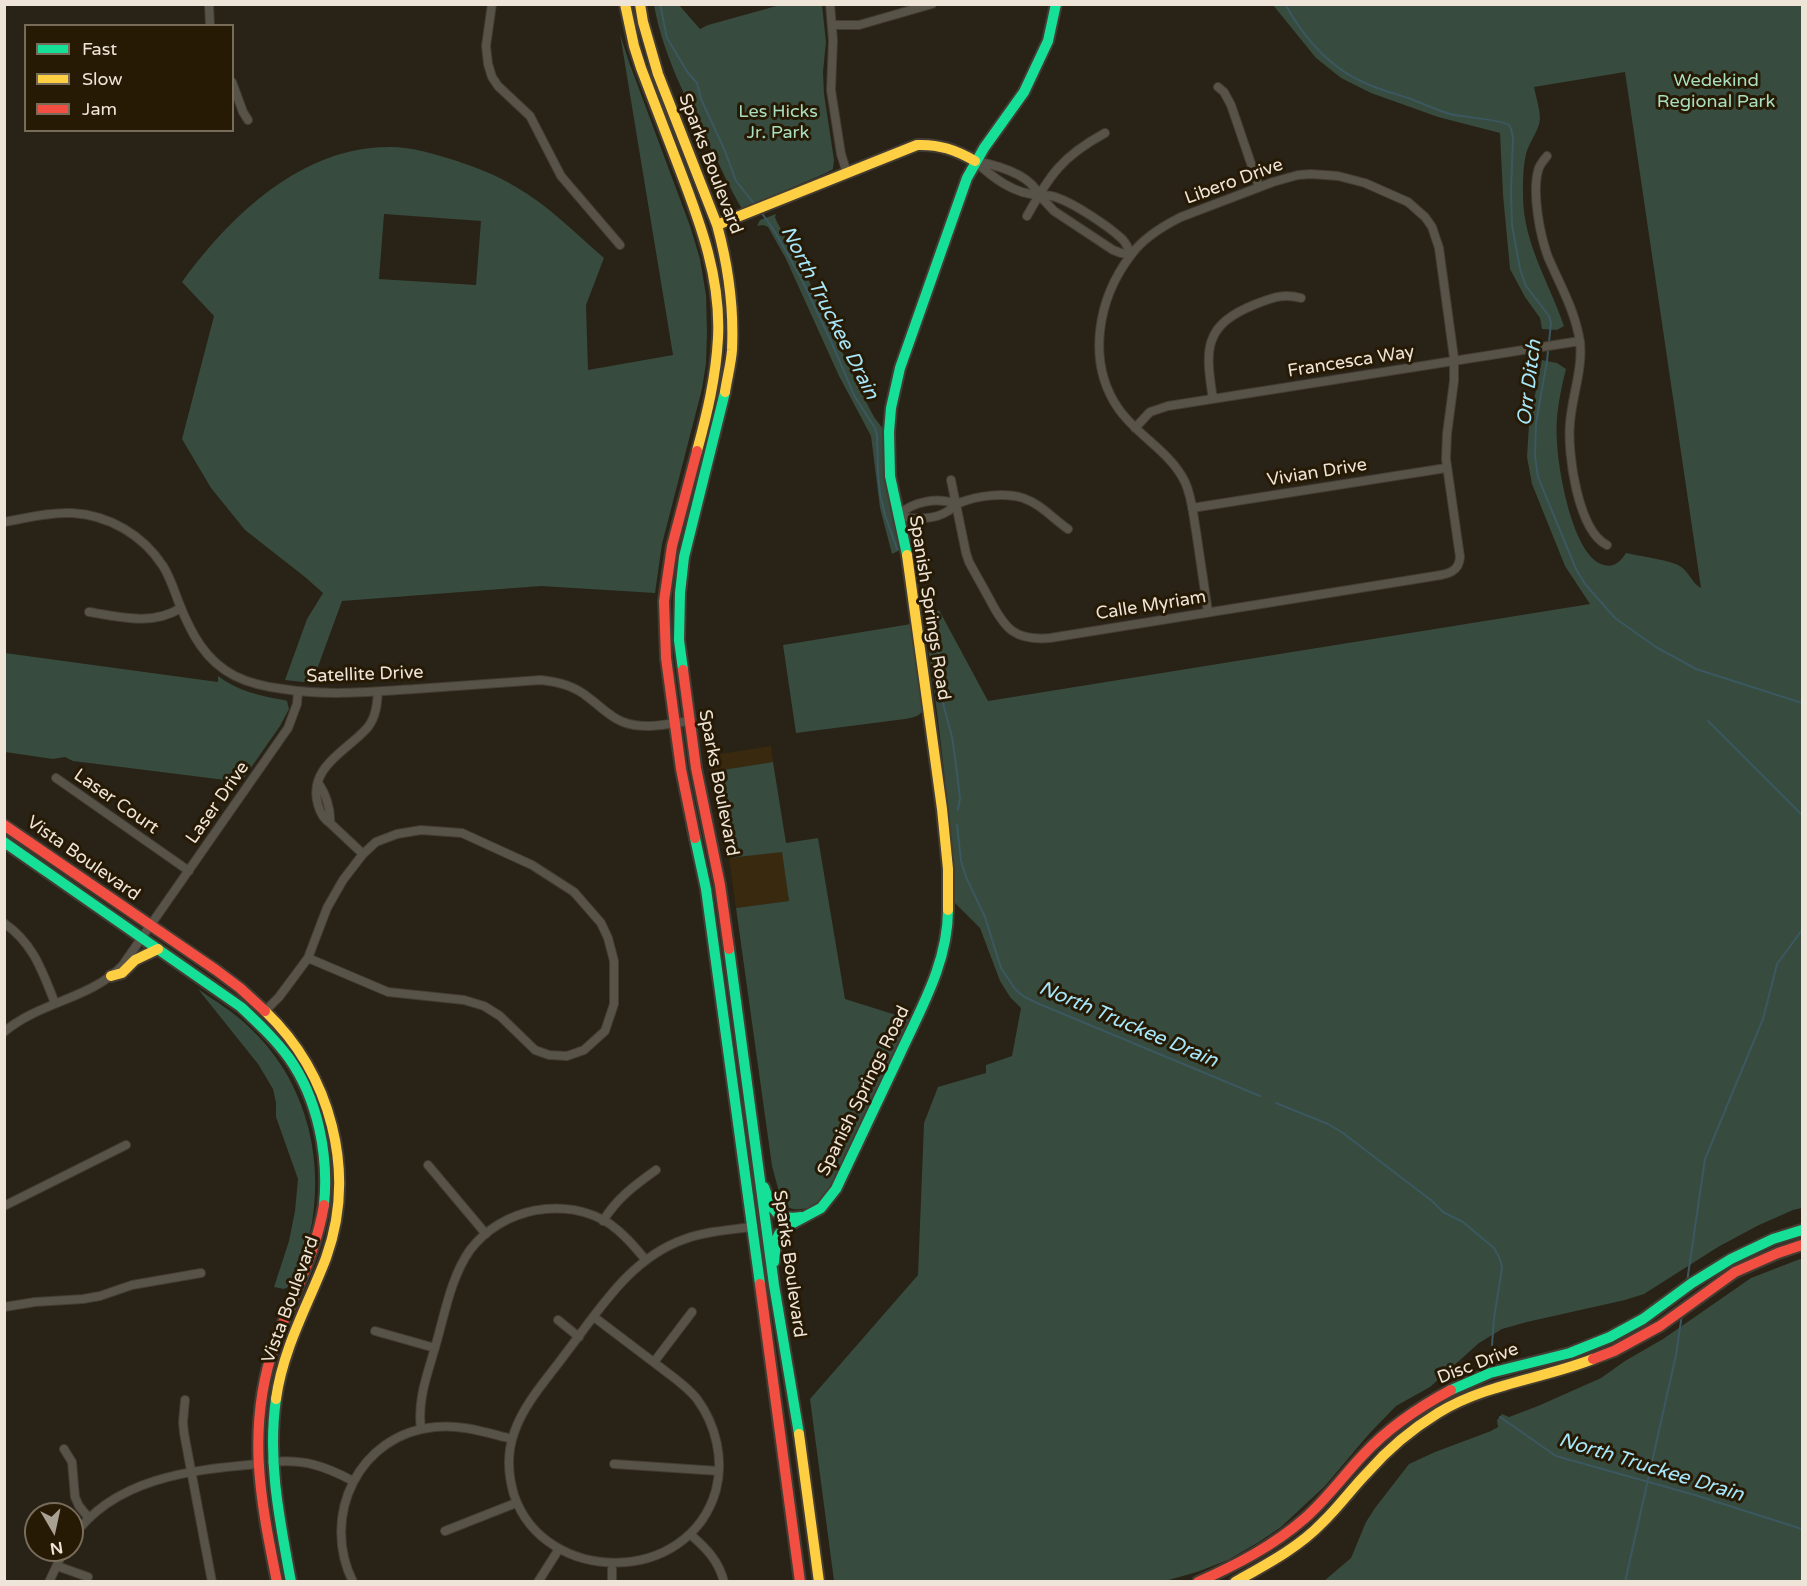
<!DOCTYPE html>
<style>
body{margin:0}
#map{position:relative;width:1807px;height:1586px;overflow:hidden;background:#292216;font-family:"Varela Round",sans-serif}
canvas{display:block}
.frame{position:absolute;inset:0;border:6px solid #eee5d8;pointer-events:none}
.legend{position:absolute;left:24px;top:24px;width:210px;height:108px;box-sizing:border-box;background:#271a05;border:2px solid #776b59;margin:0;padding:8px 10px;list-style:none;font-size:18px;color:#eee5d8}
.legend li{display:flex;align-items:center;gap:12px;height:30px}
.legend b{width:30px;border:2px solid #776b59}
.north{position:absolute;left:24px;top:1502px;width:60px;height:60px;box-sizing:border-box;background:#271a05;border:2px solid #776b59;border-radius:50%;rotate:171deg;font-size:16px;font-weight:700;line-height:24px;text-align:center;color:#eee5d8}
.north::after{content:'';display:block;margin:auto;width:21px;height:27px;background:#a9a194;clip-path:polygon(50% 0,100% 100%,50% 72%,0 100%)}
</style>
<div id="map">
<canvas width="1807" height="1586"></canvas>
<div class="frame"></div>
<ul class="legend">
<li><b style="height:8px;background:#16e098"></b>Fast</li>
<li><b style="height:8px;background:#ffcf43"></b>Slow</li>
<li><b style="height:8px;background:#f24e42"></b>Jam</li>
</ul>
<div class="north">N</div>
</div>
<script>
const g = document.querySelector('canvas').getContext('2d');
g.lineJoin = 'round';
function fillPath(path, color) { g.fillStyle = color; g.fill(path, 'evenodd'); }
function strokePath(path, color, width, dash) { g.strokeStyle = color; g.lineWidth = width; g.lineCap = dash ? 'butt' : 'round'; g.setLineDash(dash || []); g.stroke(path); }
function label(font, color, halo, rows, align = 'center') {
  g.font = font + ' "Varela Round",sans-serif'; g.lineWidth = 6; g.setLineDash([]); g.textBaseline = 'middle'; g.strokeStyle = halo; g.fillStyle = color; for (const [text, x, y, turn = 0] of rows) {
    g.save(); g.translate(x, y); g.rotate((+turn || 0) * Math.PI / 180); g.textAlign = isNaN(turn) ? turn : align; if (halo) g.strokeText(text, 0, 0); g.fillText(text, 0, 0); g.restore();
  }
}
fillPath(new Path2D(`
 M771,746L773,762L710,772L707,756Z
 M782,851L789,901L736,908L729,858Z`), '#392a0f');
fillPath(new Path2D(`
 M654,5H679L700,29L708,25L780,5H822L826,42L823,72L824,94L834,160L833,169L826,173L742,209C729,187 720,165 708,143C686,98 663,55 654,5Z
 M1273,5H1802V1208L1793,1210L1757,1226L1718,1247L1644,1294L1625,1300L1527,1322L1502,1329L1479,1343L1430,1387L1396,1406L1368,1435L1325,1486L1281,1527L1259,1542L1228,1560L1197,1572L1165,1581H834L810,1399L918,1275L924,1123L938,1087L986,1073V1065L1012,1056L1021,1008L1010,997L1000,981L980,928L954,902C950,807 938,713 924,619L939,610L988,701L1590,604L1565,566L1532,484L1527,457L1529,425L1542,360L1557,363L1566,369C1560,393 1555,417 1557,442C1558,469 1573,558 1604,565C1614,568 1621,561 1626,553C1639,556 1668,560 1678,565C1689,570 1691,583 1701,588L1625,72L1534,87C1536,97 1540,109 1540,119C1539,131 1529,142 1526,154C1523,167 1523,181 1523,195C1523,243 1549,282 1564,326L1557,330L1542,329L1540,318L1525,297L1510,269L1503,195L1500,133L1438,117L1371,93L1341,78L1316,58Z
 M620,34L629,62L690,226L700,259L706,295L707,332L706,363L702,389L662,544L655,593L541,586L342,601L312,683L285,680L307,619L323,593L305,577L245,530L211,488L182,439L214,316L182,282C231,215 302,146 391,147C412,147 434,154 454,160C475,167 497,175 516,187C548,205 576,234 604,258L586,305L588,370L673,355ZM384,214L481,221L476,285L379,279Z
 M776,214L775,217L777,222L803,268L860,390L874,417L884,430L883,461L886,484L890,507L902,549L892,554L880,508L871,436L839,376L786,259L768,227L763,225L757,226L760,220Z
 M911,624L923,704C924,716 915,717 905,719L796,733L783,645Z
 M5,653L218,682V676C238,691 260,696 284,700L287,701L289,709L280,726L241,782L73,761L65,757L53,759L5,752Z
 M773,762L786,843L818,838L845,999L912,1020L837,1177C832,1184 827,1194 821,1201C811,1210 791,1213 782,1203L772,1166L736,908L789,901L782,852L729,858L710,772Z
 M198,989C215,1001 234,1012 249,1027C303,1077 324,1151 312,1223C308,1244 298,1268 288,1287L284,1289L274,1287L289,1241L295,1211L298,1179L276,1117V1103L273,1089L258,1064Z
 M1800,1259L1802,1260V1581H1324L1351,1558L1366,1522L1375,1508L1409,1464L1435,1452L1491,1431L1498,1427L1497,1420L1502,1414L1509,1417L1538,1406L1601,1378L1625,1361L1663,1339L1751,1278Z`), '#374b3e');
strokePath(new Path2D(`
 M660,4L667,38L688,73L697,83L701,99L725,151L736,181L755,205
 M1285,4C1304,38 1331,69 1367,84C1381,90 1396,94 1411,99C1424,104 1437,110 1450,114C1462,117 1504,120 1509,125C1512,129 1512,133 1513,138L1511,190L1512,225L1520,269L1526,286L1549,316L1551,323L1547,361L1536,423L1535,457L1538,477L1576,569L1585,584L1615,618L1656,647L1696,669L1802,703
 M761,212L775,232L801,278L831,341L855,397L875,428L877,435L878,472L880,494L885,515L897,549
 M931,616L942,669V699L952,737L956,765L960,798L958,810
 M1708,721L1802,815
 M957,825L961,861L966,877L985,917L1001,968L1015,989L1023,996L1037,1003L1260,1096
 M1276,1103L1328,1124L1343,1133L1432,1201L1443,1212L1463,1222L1494,1248L1499,1257L1502,1266L1501,1275L1494,1318L1492,1345
 M1687,1282L1705,1159L1763,1019L1777,964L1802,930
 M1500,1417L1556,1456L1695,1495L1802,1529
 M1625,1582L1676,1355L1682,1314`), '#3b5860', 2);
const street = new Path2D(`
 M209,4L210,26
 M492,4L486,46L488,64L492,77L498,86L530,116L561,176L620,245
 M830,4L833,40L831,90L841,154L847,173
 M832,25H859L932,4
 M232,82L243,112L248,120
 M1218,87L1224,92L1231,105L1259,187
 M1547,156C1543,161 1539,165 1538,171C1532,194 1540,235 1548,257C1560,285 1575,310 1580,342C1583,369 1572,396 1570,423C1567,453 1578,531 1607,545
 M975,161C996,165 1030,174 1039,195C1046,195 1052,195 1058,198C1075,204 1108,226 1121,238C1126,242 1128,248 1131,254L1121,253L1113,250L1054,211L1039,195C1014,194 993,178 975,161
 M1027,216C1051,174 1061,157 1105,133
 M1213,399C1205,349 1203,325 1256,304C1272,298 1283,293 1301,298
 M1135,428L1150,412L1168,406L1580,341
 M951,480L966,553L969,562C976,575 983,587 990,600C1005,629 1015,641 1050,638L1435,576C1448,574 1459,572 1460,557L1446,459L1447,434L1454,381V358L1439,248L1432,227L1425,217L1408,202L1365,183L1338,176L1311,174L1298,175L1273,182L1181,217C1163,226 1143,238 1131,255C1098,298 1086,361 1118,408C1137,436 1170,451 1185,482C1192,497 1193,514 1196,531C1200,558 1204,585 1208,612
 M957,504C937,497 914,501 898,515C912,520 935,520 948,511C952,509 954,505 959,503C977,496 1003,492 1023,498C1041,504 1053,519 1068,529
 M1192,508L1446,468
 M4,522C27,518 49,512 72,513C109,515 143,535 163,566C170,577 174,590 179,603C191,633 205,661 235,676C251,684 267,687 283,689C327,696 370,692 415,689C457,686 499,683 541,680C559,682 575,686 589,698C600,706 610,717 623,722C644,730 668,724 689,721
 M89,612C120,617 152,626 181,608
 M56,778L189,871
 M318,783C326,793 331,811 330,823
 M363,854L330,823C323,819 320,812 318,805C307,766 349,750 368,727C376,717 377,704 378,692
 M4,923C34,944 42,971 55,1003
 M266,1010L279,997L308,958L327,908L343,880L363,854L376,842L397,834L421,830L462,833L532,865L574,892L601,923L608,938L614,961V1004L605,1031L584,1050L567,1056L549,1055L535,1050L500,1016L484,1006L464,1000L388,992L308,958
 M4,1032C39,1002 90,999 122,966L288,728L297,704L298,692
 M428,1165L486,1234
 M4,1206L126,1145
 M603,1221C617,1198 635,1185 656,1170
 M4,1307L35,1302L83,1299L100,1296L132,1285L201,1273
 M594,1317C615,1333 635,1348 656,1364C670,1375 686,1385 697,1399C716,1425 724,1459 716,1490C689,1586 545,1586 514,1495C508,1475 507,1453 514,1433C524,1403 548,1378 566,1353C600,1309 630,1258 685,1239C706,1231 730,1230 752,1227
 M558,1320L579,1337
 M375,1331L435,1348
 M654,1362L692,1312
 M185,1400L183,1422L184,1433L212,1582
 M421,1429C417,1399 428,1373 436,1344C445,1313 451,1277 470,1250C502,1208 565,1195 610,1224C624,1234 634,1246 645,1259
 M64,1449L72,1462L75,1497L79,1506L88,1517
 M272,1462C304,1459 325,1466 353,1481
 M614,1464L719,1471
 M445,1531L516,1503
 M691,1535C706,1548 719,1561 724,1582
 M72,1538C114,1478 190,1470 258,1464
 M57,1566L88,1577
 M49,1582L64,1550
 M353,1582C320,1516 359,1434 435,1427C461,1424 487,1433 512,1439
 M538,1582L557,1552
 M612,1582V1569`);
const fast = new Path2D(`
 M907,555L890,476L889,432L891,408L900,368L967,178L984,148L1024,92L1048,41L1056,4
 M683,670L679,640L680,593L684,557L725,392
 M695,838L706,889L760,1284
 M4,842L241,1007C258,1023 275,1039 289,1058C318,1099 329,1156 324,1205
 M729,949L774,1285L799,1434
 M764,1187C772,1209 775,1221 801,1217
 M774,1262L776,1241L779,1234L793,1223L821,1208L836,1189C857,1145 878,1101 899,1056C920,1010 948,963 948,910
 M1451,1390L1490,1373L1570,1353L1610,1337L1643,1319L1692,1283L1731,1259L1773,1239L1802,1230
 M276,1399C267,1461 280,1522 291,1582`);
const slow = new Path2D(`
 M625,4L634,46L641,68C654,102 667,136 680,170C701,225 721,279 718,338C716,377 707,414 697,451
 M640,4L643,22L658,74L717,225C728,265 734,308 732,350C731,364 727,378 725,392
 M717,225L917,145C939,144 956,150 975,161
 M907,555L942,809L948,869V910
 M111,976L122,973L135,960L158,949
 M265,1011C331,1074 357,1172 326,1258C308,1305 283,1348 276,1399
 M799,1434L819,1582
 M1235,1582C1265,1565 1298,1548 1322,1523C1339,1507 1352,1488 1368,1472C1388,1449 1412,1429 1438,1413C1485,1384 1542,1379 1593,1359`);
const jam = new Path2D(`
 M683,670L696,768L720,885L729,949
 M4,825L216,970L240,988L265,1011
 M695,838L681,769L666,658L664,601L672,546L697,451
 M760,1284L800,1582
 M1593,1359L1614,1351L1660,1326L1735,1272L1778,1253L1802,1245
 M277,1582C260,1498 246,1427 275,1343C292,1297 316,1254 324,1205
 M1198,1582C1236,1565 1273,1546 1304,1519C1326,1500 1343,1476 1363,1455C1388,1428 1419,1407 1451,1390`);
strokePath(street, '#433c33', 10);
strokePath(fast, '#433c33', 14);
strokePath(slow, '#433c33', 14);
strokePath(jam, '#433c33', 14);
strokePath(street, '#585348', 8);
strokePath(fast, '#16e098', 10);
strokePath(slow, '#ffcf43', 10);
strokePath(jam, '#f24e42', 10);
label('18px', '#a9dfc0', '#271a05', [
 ["Wedekind",1716,81],
 ["Regional Park",1716,102],
 ["Les Hicks",778,112],
 ["Jr. Park",778,133]
]);
label('18px', '#eee5d8', '#271a05', [
 ["Sparks Boulevard",710,164,69],
 ["Libero Drive",1234,182,-20],
 ["Francesca Way",1351,362,-9],
 ["Vivian Drive",1317,473,-9],
 ["Calle Myriam",1151,606,-9],
 ["Spanish Springs Road",929,608,81],
 ["Satellite Drive",365,675,-2],
 ["Sparks Boulevard",718,783,79],
 ["Laser Court",116,802,35],
 ["Laser Drive",218,803,-55],
 ["Vista Boulevard",83,859,35],
 ["Spanish Springs Road",864,1091,-64],
 ["Sparks Boulevard",789,1264,82],
 ["Vista Boulevard",291,1300,-70],
 ["Disc Drive",1478,1364,-21]
]);
label('italic 20px', '#a6e7fb', '#271a05', [
 ["North Truckee Drain",829,313,63],
 ["Orr Ditch",1530,383,-83],
 ["North Truckee Drain",1128,1025,23],
 ["North Truckee Drain",1651,1468,17]
]);
</script>
